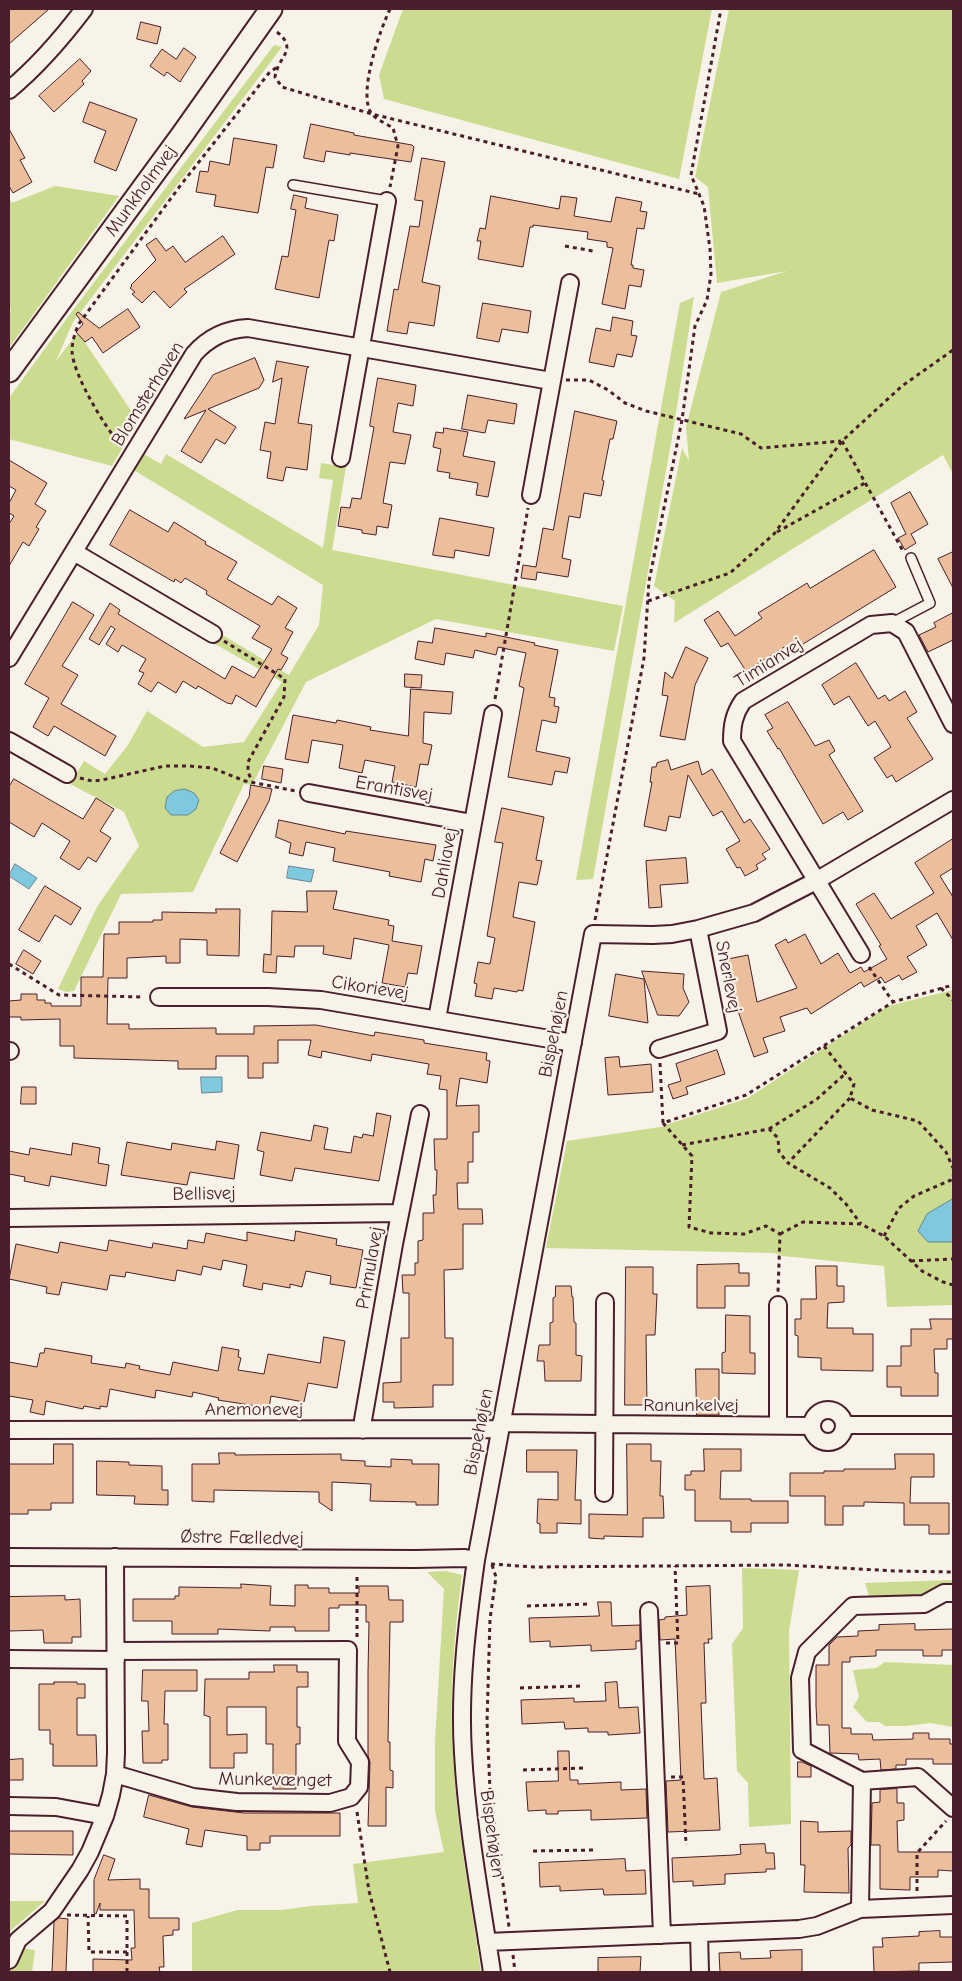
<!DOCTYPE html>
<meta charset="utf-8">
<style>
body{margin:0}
#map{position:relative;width:962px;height:1981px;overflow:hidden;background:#f7f3e8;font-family:"Comic Neue",sans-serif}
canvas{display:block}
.frame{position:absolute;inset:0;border:10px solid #4a1f2b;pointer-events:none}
</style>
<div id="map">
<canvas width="962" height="1981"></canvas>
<div class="frame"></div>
</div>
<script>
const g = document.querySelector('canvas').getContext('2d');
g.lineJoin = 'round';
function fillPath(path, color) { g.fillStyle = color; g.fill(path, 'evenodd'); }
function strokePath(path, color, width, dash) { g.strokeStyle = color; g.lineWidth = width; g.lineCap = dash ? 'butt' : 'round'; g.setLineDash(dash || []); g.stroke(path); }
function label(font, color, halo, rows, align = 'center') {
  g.font = font + ' "Comic Neue",sans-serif'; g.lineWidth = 4.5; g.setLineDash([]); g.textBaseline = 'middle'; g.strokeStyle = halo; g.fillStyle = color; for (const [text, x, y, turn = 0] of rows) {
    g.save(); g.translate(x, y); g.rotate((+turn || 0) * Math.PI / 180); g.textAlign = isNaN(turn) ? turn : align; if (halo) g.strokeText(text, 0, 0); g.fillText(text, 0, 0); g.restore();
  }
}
fillPath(new Path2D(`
 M403,9H712L679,179L384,99L379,75Z
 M729,9L953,10V474L943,455L674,623L675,601L654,586L682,448L689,461L686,427L721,292L787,271L717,283L708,187L695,177Z
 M274,45L282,47L73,322L56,361L78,332L138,421L112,466L9,439V398L67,318Z
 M55,186L119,196L9,348V314L11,311L9,305V198L12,203Z
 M694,297L674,426L593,879L576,880L680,303Z
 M142,453L161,464L166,454L323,548L333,480L319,478L321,463L346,467L332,550L623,606L614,651L436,619L306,682L252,785L244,784L193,892L121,894L74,991L66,992L58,989L97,907L139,846L124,812L70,784L84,761L105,774L128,745L147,711L203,747L244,742L282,682L215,644L221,634L289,675L319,625L323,585L132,469Z
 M953,990V1305L887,1307L884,1266L783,1256L774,1253L546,1248L567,1141L660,1127L748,1098L888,1006Z
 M742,1568L799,1570L789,1631L791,1824L749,1827L748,1783L737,1771L732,1644L743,1628Z
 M446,1571L462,1575C454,1635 449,1694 453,1753C456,1827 471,1900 481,1972H192V1923L237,1910H282L311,1906L358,1903L353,1864L444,1852L435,1811V1742L444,1589L427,1572Z
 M953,1580V1591L870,1599L865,1583Z
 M885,1662L953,1665V1727L930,1723L906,1726H885L879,1722H867L853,1707L859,1697L853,1670L876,1668Z
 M9,1901H45L9,1932Z
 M21,1948L35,1950L32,1972H9Z`), '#cbdb8f');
const water = new Path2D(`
 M185,789L194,793L199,800L196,809L188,815H171L165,808L167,797L174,791Z
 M15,864L37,878L29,889L9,876Z
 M289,866L314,870L311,882L287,878Z
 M201,1077H222V1092L202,1093Z
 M953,1199V1242H928L918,1231L927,1214Z`);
fillPath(water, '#7ec9de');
strokePath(water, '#698596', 1);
const building = new Path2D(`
 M9,9H49L9,44Z
 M141,22L161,27L157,44L137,39Z
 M184,48L196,57L180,82L167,72L164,76L150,66L162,49L176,59Z
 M80,59L91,71L82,81L84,84L54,112L39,96Z
 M90,102L137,119L116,171L94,162L106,131L83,122Z
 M311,124L354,133V135L412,145L414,147L411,162L350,153V155L326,151L324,162L304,158Z
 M9,129L25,158L20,160L32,182L13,193L9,186Z
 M234,138L277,145L273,168L266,167L258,213L214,206L216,195L196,192L200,171L208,172L210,161L229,165Z
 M422,158L445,162L422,282L440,286L434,326L409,322L407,334L387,331L394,289L398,290L410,226L419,227L423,201L415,200Z
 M294,195L307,198L305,208L338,215L334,241L329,240L319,298L275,289L282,256L288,257L296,210L291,209Z
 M491,196L559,209L561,196L577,198L574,216L611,222L616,197L642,202L640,211L647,212L644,229L637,228L631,265H633V268L644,270L641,287L629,285L625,309L602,304L613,248L607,247V242L587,239L588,232L533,225V227H530L523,267L478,259L481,241H477L480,228L485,229Z
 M223,236L235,254L184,289L187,292L170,308L154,291L142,303L132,294L135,292L130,288L132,286L131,285L156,260L146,245L156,238L166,251L173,246L185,262Z
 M483,303L531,311L528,333L502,329L499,342L477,338Z
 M128,309L140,327L103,353L92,337L85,342L76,332L83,324L76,314L78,312L99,328Z
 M613,317L633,321L631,335L637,336L632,357L617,354L614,367L589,362L596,328L610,331Z
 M255,358L264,380L259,388L208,409L236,427L225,444L216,439L201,463L181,451L206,410L184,419L213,375Z
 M277,361L309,367L307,368L298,423L312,425L307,470L286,467L283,481L267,478L271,452L260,450L265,422L275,424L282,378L273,382Z
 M378,378L416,385L413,406L398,403L393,432L411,435L405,464L390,462L383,503L392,505L388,528L377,526L376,535L362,533V530L338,526L341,507L350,508L352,498L361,499L374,427L370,426Z
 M468,395L517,404L514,424L488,420L485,433L462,429Z
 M575,411L617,421L613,439H610L602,480L604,481L601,496L584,493L580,518L569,516L562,558L571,560L568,577L537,572L536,580L521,578L523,565L536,567L543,528L553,530Z
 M444,428L468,432L463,456L495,462L488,497L476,495L478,483L449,478L450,473L437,471L441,449L433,447L436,432L443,433Z
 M9,460L47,483L35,504L46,511L36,527L39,529L29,546L23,542L9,566V524L14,516L9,513V503L16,490L9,486Z
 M910,492L928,524L911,534L916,543L905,550L898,538L906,534L891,503Z
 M130,510L168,532L174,522L206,542L205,544L237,562L227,579L272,605L278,596L297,608L285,628L293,632L281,654L288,658L281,670L278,669L256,707L236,695L232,704L227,703L198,686L196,689L183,681L176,693L158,682L151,692L138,684L144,673L139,671L146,659L122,645L118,652L106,644L115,629L111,626L99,645L89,639L110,603L120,610L118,614L225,679L232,666L254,678L272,649L252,638L260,626L206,594L207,591L185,578L181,583L175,579L174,582L110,545Z
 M440,518L494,528L489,556L455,550L454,558L433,555Z
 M874,550L896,587L790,652L786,646L746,671L728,643L721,647L704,620L718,611L735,636L762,618L758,613L807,583L810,588Z
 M953,552V588L938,559Z
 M73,602L94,615L62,666L78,675L61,704L116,736L105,756L54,726L48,736L33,727L49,698L25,684Z
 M953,613V640L928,652L919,635L936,627L934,623Z
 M435,628L486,637V633L535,643L534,645L558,650L549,697L555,698L554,706L559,707L556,723L542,720L536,751L570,758L567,773L555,771L552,785L508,777L524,688L519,686L526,653L498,647L496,655L475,650L473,658L446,653L444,665L415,659L418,641L432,643Z
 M686,647L708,658L695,685L685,740L660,736L668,696L662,695L665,672L672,678Z
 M856,663L878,699L885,695L889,701L905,691L917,712L907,718L933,759L896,782L892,775L887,778L874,758L891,747L875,721L868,726L849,696L834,705L822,685Z
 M405,674L422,675L421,688L405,687Z
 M411,689L453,692L451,714L424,712L423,743L432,745L428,765L420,764L416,787L392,782L395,766L365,760L362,773L339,768L343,745L312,740L308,763L285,759L293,715L336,723L337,720L371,727L370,730L408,736Z
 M788,702L815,746L829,740L835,751L829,755L863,811L848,820L843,812L823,824L779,748L778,749L767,731L773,728L765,715Z
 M668,760L671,770L698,761L702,775L712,769L744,823L750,819L770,849L762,854L766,859L756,865L758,869L745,876L740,867L737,868L726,849L740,841L722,811L713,816L688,775L680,818L669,816L666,831L644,826L652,782H650L652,767H656L657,763Z
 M264,766L283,769L281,783L262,779Z
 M14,779L83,819L96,798L114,809L100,831L111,838L96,862L88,857L79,870L60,858L70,841L42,823L34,837L9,822V787Z
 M251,785L272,789L269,801L237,862L220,853L249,797Z
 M502,808L544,817L536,860L542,861L537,885L519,882L513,917L535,922L523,991L518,990L517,992L494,988L492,999L475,996L477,984L474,983L478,962L490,964L495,938L487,936L503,843L495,842Z
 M279,820L345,834L346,831L436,845L433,861L425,859L421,882L389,876L390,872L333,861L335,848L306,842L303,856L289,853L291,843L276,837Z
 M953,839V868L940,876L953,897V940L937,913L916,926L927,945L907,957L917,972L902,980L899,975L885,983L881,977L864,987L861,982L811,1014L807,1008L780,1017L785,1031L763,1038L768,1052L754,1057L738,1011L733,1012L723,960L748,955L757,1002L797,988L775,945L786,939L788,943L805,934L821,964L838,953L850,973L861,967L864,972L887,959L879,946L881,945L856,904L874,893L891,919L934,893L915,863Z
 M686,858L688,883L660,885L662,907L649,908L646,861Z
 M45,886L81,908L71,925L55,915L39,942L19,930Z
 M307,891H337L333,909L389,920L388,925L394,926L392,941L422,946L417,974L408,973L405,987L382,983L389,945L354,938L351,959L323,954L324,946H295L294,957L277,956L276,973L263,972L264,954L271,955L272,911L307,912Z
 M216,909H240L239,956L207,955V940L180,939V963H166V956L127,958V978H108L107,1024H129V1029L216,1028V1034H254V1026L316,1025L374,1036L375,1032L424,1040V1043L487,1053L486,1060L490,1061L487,1083L460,1078L456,1106L479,1105V1132H473V1162H468V1183H457L458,1209H482L483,1224H463V1269L444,1270L445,1338H453V1385H433V1407L394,1408V1402H383V1383L401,1382V1338H409V1293H403L402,1275H415V1263H418V1241L423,1240V1213H434L433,1195H436L437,1170H435L434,1139H447V1090L439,1089L441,1076L427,1074L429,1064L372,1054L371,1061L322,1051L321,1058L308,1055L311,1040H278V1063H263V1078H248V1056H216V1069H178V1061L74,1058V1046H60V1019L21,1020V1017H9V1001L21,1000V994H37V1000H45V1003H51V1006H81V977H103L104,934H119V922H153V920H162V912L216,913Z
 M24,950L41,961L33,974L16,964Z
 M642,971L684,974L683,988L689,1002L679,1016L658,1015Z
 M616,974L644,979L648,1023L609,1016Z
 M717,1050L725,1074L686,1087L688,1094L673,1099L668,1085L681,1081L676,1064Z
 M619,1057L620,1067L651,1064L653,1092L608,1095L605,1058Z
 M22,1087H36V1104H21Z
 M377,1113L391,1116L379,1181L295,1168L292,1181L260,1175L264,1152L257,1150L261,1132L311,1141L314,1125L328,1128L324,1149L351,1153L354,1136L362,1138L363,1134L373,1136Z
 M217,1141L239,1145L234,1179L190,1172L187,1185L121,1175L127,1142L171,1150L172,1143L215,1150Z
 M73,1143L100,1148L98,1163L109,1165L106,1186L51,1176L49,1186L24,1181L25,1177L9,1174V1151L29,1155L30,1148L71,1155Z
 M296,1231L337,1239L336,1245L363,1250L356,1288L330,1284L331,1276L306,1271L302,1287L290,1284V1288L263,1283L262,1290L243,1286L247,1265L223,1260L221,1270L203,1266L201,1275L177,1270L175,1281L126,1272L125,1277L110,1275L107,1290L62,1282L59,1295L46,1293L47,1287L9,1279L16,1244L58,1253L60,1242L107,1251L109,1240L152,1248L153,1243L187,1249L188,1240L204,1243L206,1233L247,1241V1232L294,1241Z
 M739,1264V1273H749V1286H725V1308H697V1265Z
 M816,1266H837V1286H844V1302L828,1303L827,1328H853V1334H873V1371L821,1370V1358L798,1357V1336L795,1335V1319H801V1299H816Z
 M626,1267H653V1294H657L655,1335H646L647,1405H625Z
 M556,1286H571L572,1297H573L574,1322L576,1323V1355L582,1356L581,1381H545L544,1361H537L539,1345H550V1323L553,1322V1298L555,1297Z
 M726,1315L750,1316V1353H755V1374L722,1373V1353L725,1352Z
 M930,1319H953V1339H947V1349H934L935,1373H938V1396H901V1387H887V1366H901V1346H911V1329H931Z
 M324,1337L345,1341L337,1388L308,1383L304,1402L271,1396L269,1408L218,1400L219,1398L193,1392L192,1397L156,1390L155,1398L110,1389L107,1407L100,1406V1409L84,1406L83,1409L46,1401L44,1415L30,1412L33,1400L9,1396V1362L37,1367L40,1353H44L45,1348L92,1356L91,1363L125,1368L126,1363L140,1366L139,1369L170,1375L173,1362L218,1371L222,1347L239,1350L238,1357L241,1358L238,1370L264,1374L268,1354L320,1363Z
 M696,1369H719V1415H697Z
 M54,1444H73V1503H51V1510H28V1514H9V1464H53Z
 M627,1444H651V1461H661L660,1496H663L664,1518H643V1537L604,1536V1539L589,1538V1514L627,1515Z
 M704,1449H741V1471H721L720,1499H751V1501H788V1523H751V1532H731V1521H695V1490H685V1475H691V1471H704Z
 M527,1450H577L575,1500H581V1524L557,1523V1533H540V1524L537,1523L538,1499L558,1500V1472H527Z
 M219,1453H235V1455L341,1454V1460L365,1461V1466L391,1467V1459L412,1460V1464H439L438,1505H416V1502L370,1501L371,1484L332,1482V1511L319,1502V1492L214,1490V1502L192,1501V1464H219Z
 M895,1454H934V1477H911L910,1503H949V1534H929V1525H904V1503L864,1502V1506H843V1525H825V1496H790V1473H824V1471H844V1469H895Z
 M97,1461L129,1462V1465L162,1466V1490H168V1505L134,1504L135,1496L97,1495Z
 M241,1584L271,1586L270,1605L295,1606V1585H308V1588H329V1593H359V1586H388L389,1600H403V1622H390L388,1742H390V1770L393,1771V1788L386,1787V1826H368L370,1762L368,1756V1672L369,1622H366V1605H339V1608H329V1631H295V1627H270V1631L218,1629V1634H172V1621H133V1599H175V1596H179V1587L241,1588Z
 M710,1586L712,1639H708L709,1643H704L706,1703H701L704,1779L717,1778L720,1830L668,1832L666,1781L681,1780L678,1707L675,1639L660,1640L659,1620L665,1619V1617L687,1615L686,1587Z
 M65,1596V1600L80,1599L81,1637H72V1643H44L43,1630L9,1631V1597Z
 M598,1602H611L612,1626L640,1625V1641H636V1649L591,1651V1645L550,1647V1641L530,1642L529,1618L599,1616Z
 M915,1624V1630L953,1629V1650H942V1656H923V1650H876V1656L850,1657V1662H842V1728H851V1734H872L873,1740L913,1739V1733H929V1739H950V1744H953V1764H933V1759H906V1765H896V1769L881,1770L880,1759L859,1760L858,1754L830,1753L829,1725H817L816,1706V1665H829V1645L837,1637L858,1636V1631L879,1630V1625Z
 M274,1665H297V1672H308V1687H297V1727H300V1744H296V1789H273V1744H266V1707H227V1735L247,1734V1753H234V1768H210V1717L204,1715L205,1679H249V1672H274Z
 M143,1670H197V1691H165L164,1724H168V1760H162V1763H143L142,1731H149L148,1701H142Z
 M54,1682H77V1684H85V1698H77V1735H96L97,1766H53V1744H50V1730H39V1684H54Z
 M617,1682L619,1708L638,1707L640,1733L608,1735V1732H588V1728L565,1729L564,1722L522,1724L521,1700L574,1698V1702L606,1701L605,1683Z
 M558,1751H569L570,1780H578V1784L621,1782V1790L646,1789L647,1818L591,1820V1810L558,1811V1814H546V1810L528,1811L526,1782L558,1781Z
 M23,1759V1780H9V1760Z
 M798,1762H802L811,1766V1777H798Z
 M897,1789V1803H904V1820L897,1821L898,1852H953V1871L938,1870V1877H910V1890L880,1889V1845H871L872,1803L880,1802V1790Z
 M149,1795L192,1807L244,1813H340V1836H270V1843H260V1850H247V1836L205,1830L202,1847L186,1844L189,1829L144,1817Z
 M801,1821L818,1822V1832L851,1831V1845L848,1848L849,1893L804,1892L805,1865H801Z
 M9,1831H73V1855L9,1854Z
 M765,1844L766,1853H774L775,1869H766V1872L725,1874V1884L693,1886V1881L673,1882L672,1858L734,1855L741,1854L740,1845Z
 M104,1855L115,1859L108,1880L140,1879V1889H149V1918H179V1930H173V1935L163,1936L164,1967H159L160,1972H93V1959L132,1960L131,1948H135L134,1910H100V1903L96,1914L94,1913V1880Z
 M625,1859L626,1871L645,1870L646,1894L604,1895L603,1889L560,1891V1886L540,1887L539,1863Z
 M59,1918L68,1919L66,1972H52L54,1922Z
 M940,1931V1937H953V1962L919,1963V1971L874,1972L873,1947H883L882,1938L919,1936V1932Z
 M802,1950V1972H720L719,1953L740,1952L741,1959L771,1958L770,1951Z
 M641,1957L640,1972H598V1958Z`);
fillPath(building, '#ecbf9c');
strokePath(building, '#4a1f2b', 1);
const service = new Path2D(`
 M293,185L387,201
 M892,623L930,603L911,558`);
const minor = new Path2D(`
 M9,90C37,67 62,38 84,9
 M341,458L387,201
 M531,495L570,283
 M74,552L213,634
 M9,658L194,354C208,338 227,329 248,328L551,381
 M9,741L67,774
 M309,793L472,823
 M861,954L732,741C732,725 734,714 743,701L871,625L892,623L906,632L953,724
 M159,997H268L321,1000L573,1043
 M437,1019L493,714
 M659,1049L718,1031L698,929
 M9,1051H10
 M9,1218L400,1213
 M812 1426a16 16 0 1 1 32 0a16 16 0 1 1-32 0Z
 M501,1423L812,1426
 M778,1425V1305
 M844,1425H953
 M9,1430L500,1429
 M363,1430V1420L394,1244L420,1114
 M604,1493L605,1302
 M9,1557L415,1559L465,1558L476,1560
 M649,1611L662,1935
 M9,1659L116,1660
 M115,1774L193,1797L237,1802L330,1803L351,1797L359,1787L360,1762L347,1741L348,1650L116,1651
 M862,1781L802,1750L800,1678L807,1652L853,1606L924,1604L944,1593H953
 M9,1806L56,1807L105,1816
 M860,1909L862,1781L918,1777L953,1808
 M699,1933L700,1972
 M487,1942L799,1929L817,1926L860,1909L953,1905
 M9,1960L18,1940L52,1911L80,1870L90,1852L105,1816L111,1795L115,1774L116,1753L115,1557
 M492,1972C481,1900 467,1827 463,1753C459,1688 467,1624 476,1560L593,934L653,935L672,934L698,929L754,913L816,881L953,800`);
const tertiary = new Path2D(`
 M9,371L182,135L271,9`);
strokePath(service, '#4a1f2b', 12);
strokePath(minor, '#4a1f2b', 20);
strokePath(tertiary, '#4a1f2b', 25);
strokePath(new Path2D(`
 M390,9C380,30 358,92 371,113C375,119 387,124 393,128L398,146L390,187
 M277,32C299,50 278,56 275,77L282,87L372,114L699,194
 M565,246L593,251
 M566,380H589L608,390L625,403L646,411L741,434L761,448L841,441
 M842,441L903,551
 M121,446C105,427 73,375 72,351C72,342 75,333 78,325L180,186L269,73L277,67
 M777,532L865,483
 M648,601L730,573L774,534L842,441L902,386L953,350
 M224,641L285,679L284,697L248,762V772L252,781
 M495,699L528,508
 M80,778L92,781L102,780L165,766H189L212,768L245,781L296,791
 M595,920L644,658L649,581L682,420L695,326L707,300L711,274L710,249L704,206L691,175L721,9
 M9,964L59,995L144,997
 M869,967L893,1002
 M941,988L953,1000
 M824,1046L854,1084L850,1098L872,1110L918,1121L946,1152L953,1168
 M660,1063L663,1123L746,1095L893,1002L953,985
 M850,1098L788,1163L830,1188L846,1204L861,1224
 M663,1123L692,1156L689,1227L711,1233L744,1234L766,1226L780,1234L778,1292
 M769,1129L817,1099L846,1073
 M682,1145L769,1129L778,1138L779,1152L788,1163
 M780,1234L803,1222L861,1224L884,1236L922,1271L943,1282L953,1285
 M884,1236L899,1208L914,1196L951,1180L953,1175
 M911,1261L953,1259
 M491,1564L534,1567L786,1565L896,1571L953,1572
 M492,1565L496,1577L490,1619L487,1722L490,1790L509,1927
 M527,1606L588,1604
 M357,1637V1574
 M666,1643H678L675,1566
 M520,1688L583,1686
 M523,1770L586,1768
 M671,1777H683L686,1845
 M357,1812L369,1891L390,1972
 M533,1851L596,1850
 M917,1891V1853L946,1821
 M67,1915L127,1916V1952H89L88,1916
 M127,1952V1972
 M513,1955L515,1972`), '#4a1f2b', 3, [4, 4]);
strokePath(service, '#f7f3e8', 9);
strokePath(minor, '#f7f3e8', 16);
strokePath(tertiary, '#f7f3e8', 21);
label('19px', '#4a1f2b', '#f7f3e8', [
 ["Munkholmvej",141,191,-54],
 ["Blomsterhaven",148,394,-58],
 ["Timianvej",769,663,-32],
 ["Erantisvej",394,789,10],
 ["Dahliavej",445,863,-80],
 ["Snerlevej",728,977,79],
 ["Cikorievej",370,988,9],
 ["Bispehøjen",554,1034,-79],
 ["Bellisvej",204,1194,-1],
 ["Primulavej",370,1268,-80],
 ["Ranunkelvej",691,1406],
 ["Anemonevej",254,1410],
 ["Bispehøjen",479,1432,-79],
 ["Østre Fælledvej",242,1538,1],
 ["Munkevænget",275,1780,1],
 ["Bispehøjen",492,1834,82]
]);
</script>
